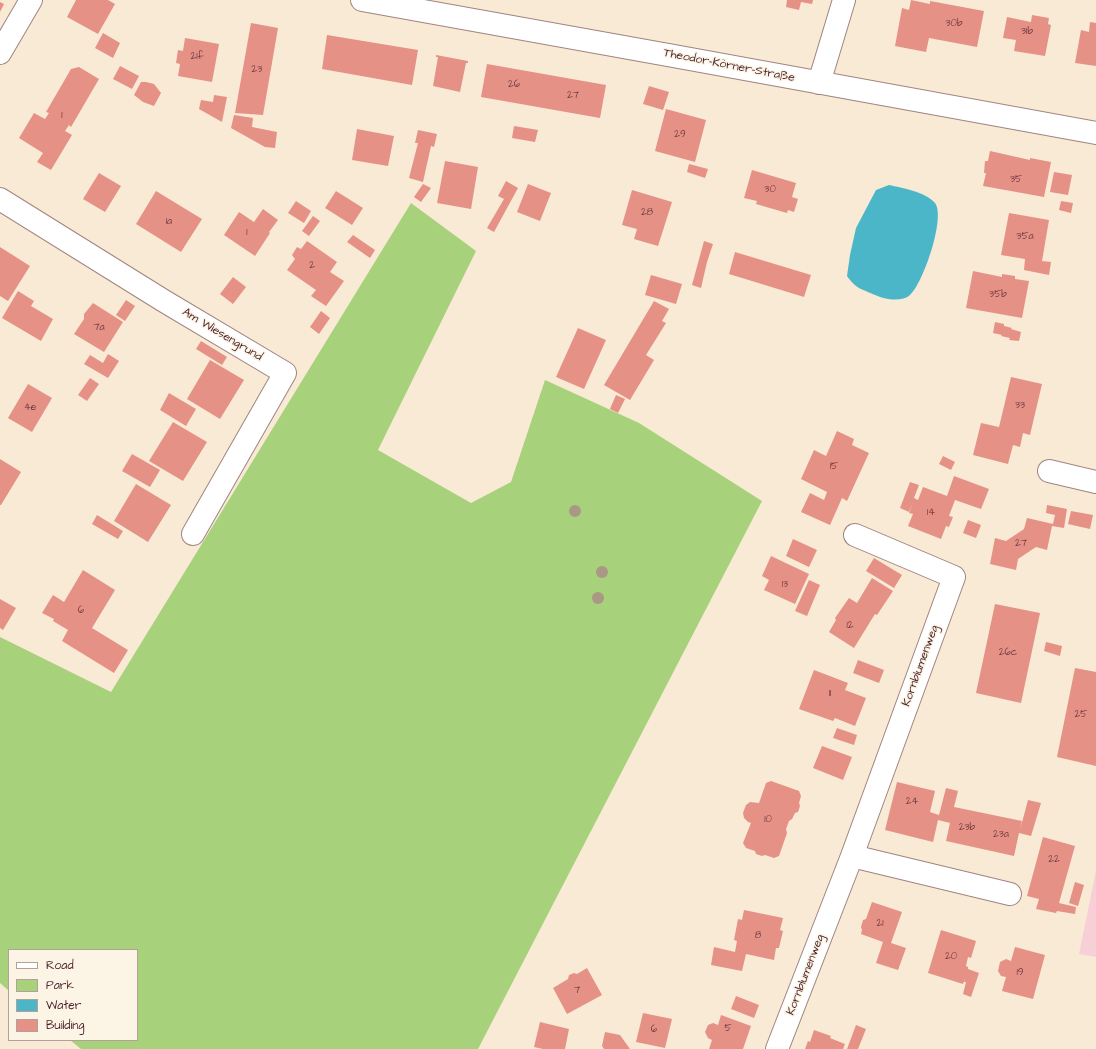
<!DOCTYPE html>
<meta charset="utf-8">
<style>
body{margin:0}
#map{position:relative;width:1096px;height:1049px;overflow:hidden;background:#f8ead4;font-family:"Architects Daughter",sans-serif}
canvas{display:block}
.legend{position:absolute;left:8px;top:949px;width:130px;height:92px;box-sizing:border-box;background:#fcf5e5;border:1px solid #b59f9b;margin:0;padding:5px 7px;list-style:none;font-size:12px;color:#4a1f2b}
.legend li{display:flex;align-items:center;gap:8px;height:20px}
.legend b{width:20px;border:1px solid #b59f9b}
</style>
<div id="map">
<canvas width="1096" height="1049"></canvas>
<ul class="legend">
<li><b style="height:5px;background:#fff"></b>Road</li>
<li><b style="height:11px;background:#a8d17c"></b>Park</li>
<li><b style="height:11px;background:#4ab6c7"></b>Water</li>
<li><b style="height:11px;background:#e59186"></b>Building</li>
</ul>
</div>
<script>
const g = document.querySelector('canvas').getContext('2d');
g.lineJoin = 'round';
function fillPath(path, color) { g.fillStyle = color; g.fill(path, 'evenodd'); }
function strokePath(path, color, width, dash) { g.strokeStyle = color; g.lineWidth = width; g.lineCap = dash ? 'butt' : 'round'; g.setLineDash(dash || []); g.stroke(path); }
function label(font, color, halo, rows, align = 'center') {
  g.font = font + ' "Architects Daughter",sans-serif'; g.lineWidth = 3; g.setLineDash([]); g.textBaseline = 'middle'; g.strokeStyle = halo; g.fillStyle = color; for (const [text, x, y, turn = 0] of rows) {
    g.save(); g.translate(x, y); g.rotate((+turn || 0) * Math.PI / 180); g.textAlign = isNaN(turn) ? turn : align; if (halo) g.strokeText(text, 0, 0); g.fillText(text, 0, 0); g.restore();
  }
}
fillPath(new Path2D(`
 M1096,871V957L1079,954Z`), '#f6cfd7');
fillPath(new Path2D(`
 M411,203L476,251L378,450L471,503L511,482L545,380L639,423L762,501L478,1049H81L70,1040H137V950H9V991L0,983V637L111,692Z`), '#a8d17c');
fillPath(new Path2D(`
 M889,185C902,188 926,192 935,203C946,217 923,284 910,295C901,303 884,299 875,295C862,289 856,289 847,276L850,255L856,228L876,190Z`), '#4ab6c7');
fillPath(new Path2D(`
 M76,0H108L115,4L98,34L67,17Z
 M787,0H813L812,4L801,2L799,10L786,7Z
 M911,0L930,4V1L984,11L977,47L929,38L926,52L895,46L902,8L909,10Z
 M0,2L4,4L0,12Z
 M1032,15L1049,18L1048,24L1051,25L1045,56L1014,51L1016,40L1003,38L1007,17L1031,22Z
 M1090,22L1096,23V66L1075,63L1081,30L1089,32Z
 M251,23L278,28L263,115L235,113Z
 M103,33L120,43L113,58L95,48Z
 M327,35L418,50L412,85L322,69Z
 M185,38L219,44L212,82L178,76L180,64L176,63L178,50L183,51Z
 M436,55L468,61V63H466L460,92L433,86L438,57H436Z
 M487,64L606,85L600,118L481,97Z
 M120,66L139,76L132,89L113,79Z
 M79,67L99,79L71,127L69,125L65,131L72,135L51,170L37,162L43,153L19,138L34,113L45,119L49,113L46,112L71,69Z
 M141,82H146L154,84L161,93L154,106L143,102L134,95Z
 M649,86L669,92L663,110L643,104Z
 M214,95L227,97L222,122L199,109L201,100L213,102Z
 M666,109L706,120L695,162L655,151Z
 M234,115L253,118L252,127L277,132L275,148L265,147L231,128Z
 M514,126L538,130L535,142L512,138Z
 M357,129L394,136L388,166L352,160Z
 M418,130L437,134L434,147L431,146L423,182L409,178L418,143H415Z
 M990,151L1030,160V158L1051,162L1044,197L983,186L986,173H984L985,161H988Z
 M445,161L478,167L471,209L437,203Z
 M689,164L708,169L705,178L687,172Z
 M752,170L796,183L792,197L798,199L794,212L788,210L787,213L756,204L757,201L744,198Z
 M1054,172L1072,175L1068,195L1050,192Z
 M99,173L121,186L105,212L83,199Z
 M506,181L518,188L494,232L487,228L504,199L498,196Z
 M423,184L431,188L421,202L414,197Z
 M528,184L551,193L540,221L517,212Z
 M632,190L672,202L658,246L634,239L637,229L622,225Z
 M156,191L202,219L181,252L136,224Z
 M336,191L363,208L352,225L325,208Z
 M296,201L311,211L304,223L288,213Z
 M1061,201L1073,203L1071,213L1059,210Z
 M263,209L278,220L269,232L270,233L255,256L224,235L239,212L254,222Z
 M1009,213L1049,220L1042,261L1051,262L1049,275L1024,270L1025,259L1001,255Z
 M313,216L320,221L309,236L302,231Z
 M353,235L375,250L370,258L347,242Z
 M307,241L337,262L330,272L344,281L326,306L311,296L316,290L287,270L295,259L292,255L297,247L301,249Z
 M704,241L713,244L707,262L701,288L692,285Z
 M0,247L30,266L8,301L0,296Z
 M735,252L811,275L804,297L729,274Z
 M973,271L1002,277V274L1015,276V279L1029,281L1022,318L966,308Z
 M651,275L682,284L676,304L645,295Z
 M233,277L246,287L233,304L220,294Z
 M18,291L34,301L31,306L53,319L41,341L2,318Z
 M126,300L135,306L125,321L116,315Z
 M654,301L669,309L662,321L666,323L646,355L654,360L630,400L604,385Z
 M93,303L123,322L104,352L74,334L84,319V314Z
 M321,311L330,318L319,334L310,327Z
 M995,322L1004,324V326L1012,328L1011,329L1021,332L1019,341L1009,340L1010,338L1001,336L1002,335L993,333Z
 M578,328L606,340L584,389L556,377Z
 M201,341L227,357L222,365L196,349Z
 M108,354L119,361L108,378L84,364L90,355L103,363Z
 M210,360L244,380L220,419L187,399Z
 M1011,377L1042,384L1030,435L1023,433L1020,447L1013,445L1008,464L973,455L981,423L999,427Z
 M90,378L99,384L87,401L78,395Z
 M28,384L52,398L32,432L8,418Z
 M169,393L196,409L186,426L160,410Z
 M616,395L625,399L618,413L610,409Z
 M173,422L207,442L183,481L149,461Z
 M837,431L854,439L852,445L869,453L847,501L842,498L830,525L801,512L810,493L824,500L827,492L801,479L814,450L826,456Z
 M132,454L160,470L150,487L122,471Z
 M943,456L955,462L951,470L939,464Z
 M0,459L21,472L1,505H0Z
 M954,476L989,489L981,509L955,500L949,516L953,517L949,527L946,526L941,539L908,526L913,514L909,513L913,502L909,512L900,508L910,482L919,485L914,498L918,500L923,487L947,496Z
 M136,484L171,505L148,542L114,521Z
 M1047,505L1067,509L1064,528L1052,526L1047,550L1036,547L1018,559L1016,570L990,564L995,538L1006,541L1024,529L1027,518L1053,524L1055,515L1046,513Z
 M1071,511L1093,515L1090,529L1068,524Z
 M97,515L123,531L118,539L92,524Z
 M968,520L981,525L976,538L963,533Z
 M793,539L817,550L809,567L786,556Z
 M771,556L809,574L795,604L764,590L769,580L762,576Z
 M874,558L902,575L894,588L866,571Z
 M83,570L115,590L92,628L128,650L114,673L62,641L68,630L53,621L54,619L42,613L53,595L64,602Z
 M872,578L893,591L877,615L875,614L854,648L829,632L836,620L835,618L849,598L857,603Z
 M809,580L820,585L807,616L795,611Z
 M0,599L16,608L3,630L0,628Z
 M995,604L1040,613L1021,703L976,693Z
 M1046,642L1062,646L1060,656L1044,651Z
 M858,660L884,670L879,683L853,673Z
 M1075,668L1096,672V766L1057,757Z
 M814,670L848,683L845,690L866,698L855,726L835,718L833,721L799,709Z
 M837,728L857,735L854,745L833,738Z
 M822,746L852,757L843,780L813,768Z
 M771,781L799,791L801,796L799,803L800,806L798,812L795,813L792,819L789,821L786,829L787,833L779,856L774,858L765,855L762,856L756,854L755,851L746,848L743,843L751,823L748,822L744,818L743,813L746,805L750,802L759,803L766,783Z
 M897,782L935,791L930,812L939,815L946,788L958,791L954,807L1022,821L1020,830L1028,800L1041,803L1031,836L1019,833L1014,856L946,841L950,823L938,820L933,842L885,830Z
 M1043,837L1075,846L1059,903L1076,907L1075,914L1057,911L1056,913L1036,909L1039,899L1027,896Z
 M1075,882L1084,885L1078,906L1069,903Z
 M872,902L902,912L891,943L906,948L898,970L876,963L883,942L861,934L862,930L861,927L863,920L866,919Z
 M744,910L783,918L780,930L783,931L779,948H776L774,960L746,954L742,971L711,965L714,947L735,952L737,941L734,940L738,919L742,920Z
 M941,930L976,941L971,958L968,957L966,966L968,967V969L979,973L971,997L963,994L966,982H964L965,978L963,984L928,973Z
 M1015,947L1045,955L1033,999L1002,991L1006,977L1001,976L998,971L1000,962L1006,959L1011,961Z
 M587,968L602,995L567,1014L553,988L568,979L569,975L574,973L577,974Z
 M736,996L759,1005L754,1018L731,1009Z
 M643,1013L672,1019L665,1048L636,1042Z
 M721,1015L751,1026L743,1049H709L712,1040L708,1038L705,1032L708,1025L713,1023L718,1025Z
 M540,1022L569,1029L565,1049H543L534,1047Z
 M856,1025L866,1029L858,1049H847Z
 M814,1030L831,1036L830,1038L845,1044L843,1049H805L808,1041L810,1042Z
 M605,1032L620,1035L630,1049H604L602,1046Z`), '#e59186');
const minor = new Path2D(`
 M362,0C607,43 851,89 1096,133
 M0,53L31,0
 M819,83L844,0
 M0,199L164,301L285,373L193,534
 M1049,471L1096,482
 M852,856L1010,894
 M777,1049L852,856L954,577L855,535`);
strokePath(minor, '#a18480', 24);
strokePath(minor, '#fff', 22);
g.fillStyle = '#a89884';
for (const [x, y] of [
 [575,511],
 [602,572],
 [598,598]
]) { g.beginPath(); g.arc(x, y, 6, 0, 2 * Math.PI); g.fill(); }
label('10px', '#713c42', null, [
 ["30b",954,24],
 ["31b",1027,32],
 ["21f",197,57],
 ["23",257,70],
 ["26",514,85],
 ["27",573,96],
 ["1",62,116],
 ["29",680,135],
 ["35",1016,180],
 ["30",770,190],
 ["28",647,213],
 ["1a",169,222],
 ["1",247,233],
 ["35a",1025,237],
 ["2",312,266],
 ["35b",998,295],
 ["7a",99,328],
 ["33",1020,406],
 ["4e",30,408],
 ["15",834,467],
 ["14",931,513],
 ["27",1021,544],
 ["13",785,585],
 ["6",81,611],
 ["12",850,626],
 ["26c",1008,653],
 ["11",830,694],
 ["25",1081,715],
 ["24",912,802],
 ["10",768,820],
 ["23b",967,828],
 ["23a",1001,835],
 ["22",1054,860],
 ["21",880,924],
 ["8",758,936],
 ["20",951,957],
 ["19",1020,973],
 ["7",577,991],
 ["5",728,1029],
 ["6",654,1030]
]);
label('12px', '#4a1f2b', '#fcf5e5', [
 ["Theodor-Körner-Straße",729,66,11],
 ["Am Wiesengrund",222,335,31],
 ["Kornblumenweg",921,666,-70],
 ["Kornblumenweg",806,975,-69]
]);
</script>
